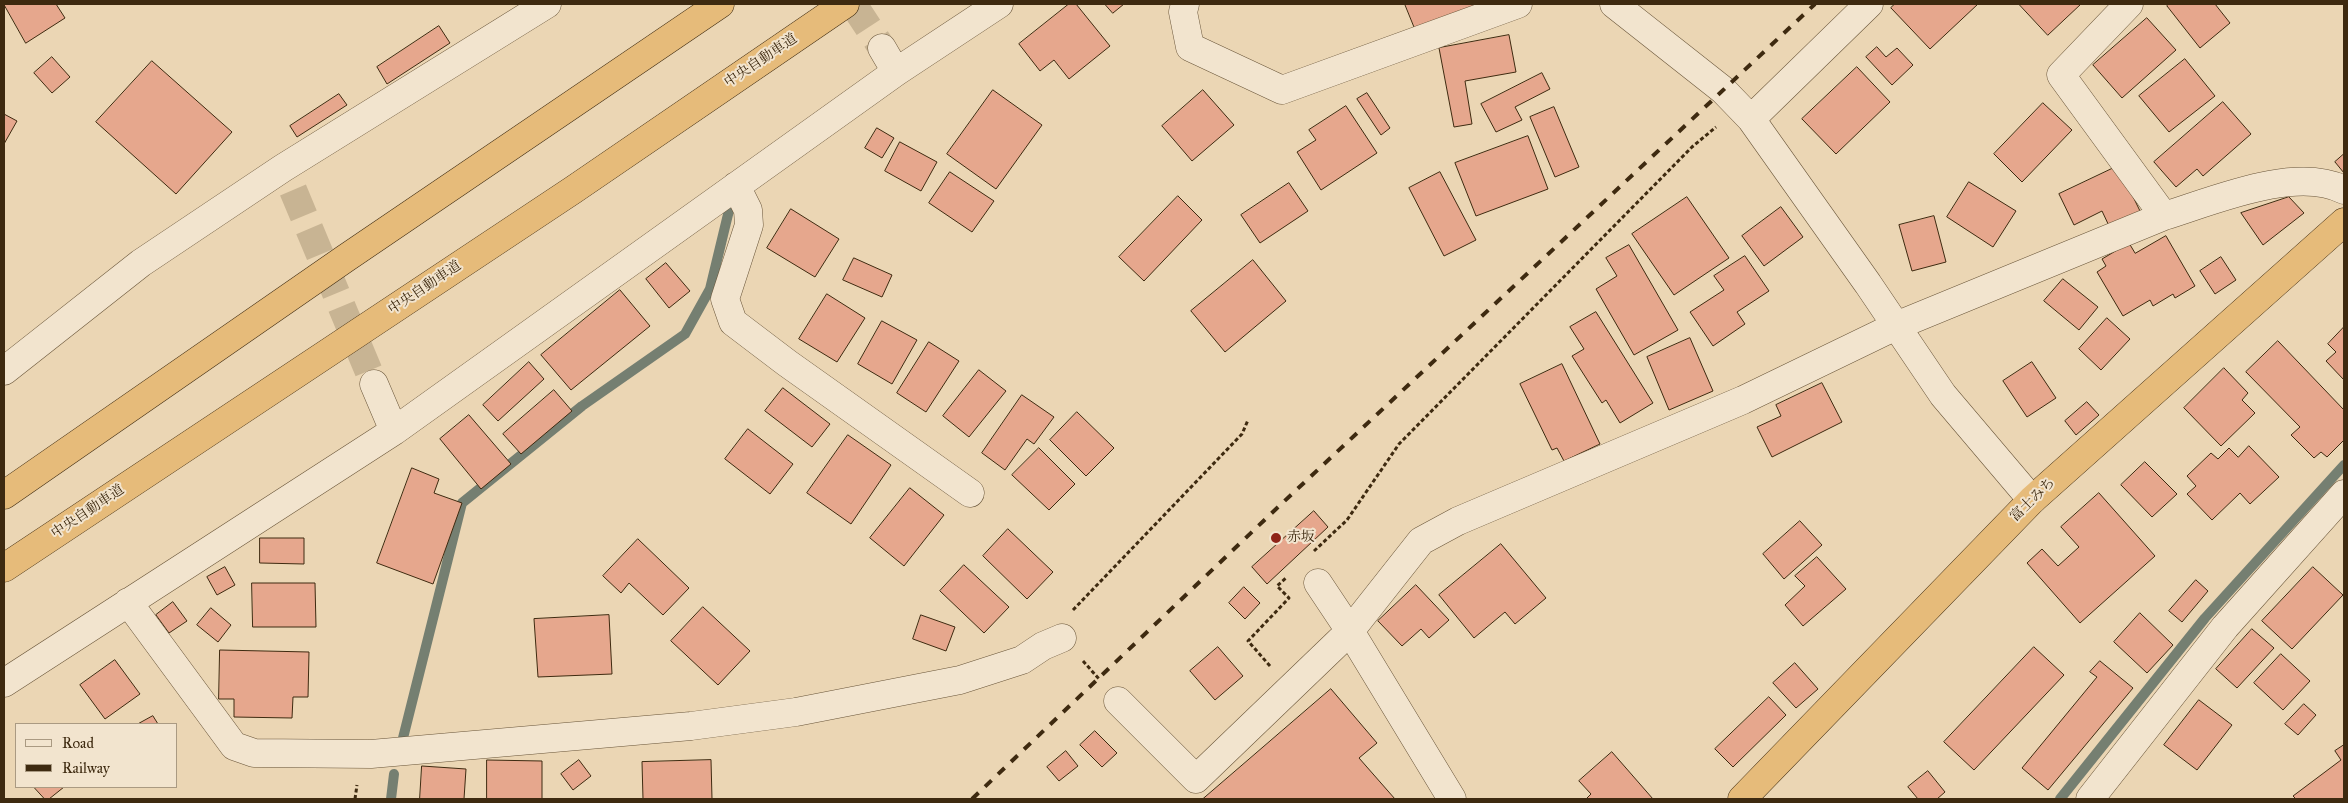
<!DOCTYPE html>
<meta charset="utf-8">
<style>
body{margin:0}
#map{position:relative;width:2348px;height:803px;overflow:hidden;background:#ebd6b4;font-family:"IM FELL Great Primer",serif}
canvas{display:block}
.frame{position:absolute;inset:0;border:5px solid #3e2a10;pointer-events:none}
.legend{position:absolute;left:15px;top:723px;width:162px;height:65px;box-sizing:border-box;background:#f2e4ce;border:1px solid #aa9a82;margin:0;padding:6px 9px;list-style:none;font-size:15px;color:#3e2a10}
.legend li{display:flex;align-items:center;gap:10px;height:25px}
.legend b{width:25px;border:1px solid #aa9a82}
</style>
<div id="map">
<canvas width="2348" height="803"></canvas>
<div class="frame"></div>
<ul class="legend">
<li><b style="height:6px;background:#f2e4ce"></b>Road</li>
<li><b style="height:6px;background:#3e2a10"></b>Railway</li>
</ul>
</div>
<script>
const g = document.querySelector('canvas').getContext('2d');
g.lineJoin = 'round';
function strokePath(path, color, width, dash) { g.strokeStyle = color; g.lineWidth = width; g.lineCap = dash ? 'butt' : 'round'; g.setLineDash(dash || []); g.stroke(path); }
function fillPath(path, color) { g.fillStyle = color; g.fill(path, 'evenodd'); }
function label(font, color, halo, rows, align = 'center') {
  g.font = font + ' "IM FELL Great Primer","Noto Serif JP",serif'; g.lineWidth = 4; g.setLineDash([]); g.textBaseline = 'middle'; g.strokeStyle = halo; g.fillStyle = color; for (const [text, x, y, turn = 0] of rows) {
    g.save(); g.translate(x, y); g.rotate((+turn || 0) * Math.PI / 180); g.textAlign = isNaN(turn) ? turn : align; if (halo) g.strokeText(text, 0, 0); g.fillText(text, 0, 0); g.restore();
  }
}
strokePath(new Path2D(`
 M403,738L462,503L582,406L685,334L710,289L731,202
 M391,799L394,774
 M2060,799L2205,618L2344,465`), '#757f71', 10);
const building = new Path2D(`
 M4,4H56L65,18L26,43Z
 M1069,4H1076L1110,46L1069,79L1054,60L1040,71L1019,44Z
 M1105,4H1124L1113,13Z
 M1405,4H1487L1416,31Z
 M1895,4H1978L1930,49L1891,8Z
 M2019,4H2081L2048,35Z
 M2169,4H2215L2230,23L2200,48L2167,6Z
 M2147,18L2176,50L2122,98L2093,65Z
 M439,26L450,43L387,84L377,67Z
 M1509,35L1516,72L1465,81L1472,124L1454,127L1439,48Z
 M1877,47L1886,57L1897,48L1913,65L1892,85L1866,57Z
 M52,57L70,77L52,93L34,73Z
 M2185,59L2215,96L2169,132L2139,96Z
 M152,61L232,132L176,194L96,122Z
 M1857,67L1890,102L1836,154L1802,119Z
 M1542,73L1550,89L1515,107L1522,120L1496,132L1481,104Z
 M993,90L1042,125L996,189L947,154Z
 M1203,90L1234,125L1192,161L1162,126Z
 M1367,93L1390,128L1381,135L1357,99Z
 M339,94L347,105L297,137L290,126Z
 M2223,102L2251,134L2203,176L2197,169L2176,187L2154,162Z
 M2043,103L2072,130L2022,182L1994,154Z
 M1346,106L1377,153L1321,190L1297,152L1316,140L1309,130Z
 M1554,107L1579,167L1555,177L1530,117Z
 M4,114L17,121L4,144Z
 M877,128L894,138L882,158L865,148Z
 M1528,136L1548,189L1476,216L1455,163Z
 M900,142L937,162L921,191L885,171Z
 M2344,154V173L2335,162Z
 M2118,166L2141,213L2110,228L2102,211L2074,225L2059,194Z
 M950,172L994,201L972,232L929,203Z
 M1440,172L1476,240L1444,256L1409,188Z
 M1969,182L2016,211L1993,247L1947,217Z
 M1289,183L1308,211L1260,243L1241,215Z
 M1178,196L1202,220L1144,281L1119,257Z
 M1687,197L1729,258L1674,295L1632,234Z
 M2289,197L2304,213L2263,245L2241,213Z
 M1781,207L1803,237L1764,266L1742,236Z
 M791,209L839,239L815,277L767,248Z
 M1934,216L1946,262L1912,271L1899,225Z
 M2166,236L2195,286L2175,298L2173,294L2153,306L2150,300L2123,316L2097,272L2106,266L2102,259L2129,243L2135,253Z
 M1629,245L1678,330L1634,355L1596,289L1617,276L1606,258Z
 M1745,256L1769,291L1737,312L1745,324L1713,346L1690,312L1724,290L1714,276Z
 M2221,257L2236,280L2215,294L2200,271Z
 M854,258L892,275L882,297L843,280Z
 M1253,260L1286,301L1225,352L1191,311Z
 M666,263L690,291L669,308L646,279Z
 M2063,279L2098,307L2079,330L2044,301Z
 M620,290L650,326L571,390L541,355Z
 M827,294L865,318L837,362L799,339Z
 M1596,312L1653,403L1620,423L1606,400L1602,403L1572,356L1584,349L1570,327Z
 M2107,318L2130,339L2101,370L2079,349Z
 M882,321L917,340L892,384L858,364Z
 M2344,327V380L2326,361L2336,352L2328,344Z
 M1690,338L1713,391L1669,410L1647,357Z
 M2278,341L2344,410V440L2327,457L2321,452L2314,458L2291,435L2300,427L2246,372Z
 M929,342L959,361L926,412L897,393Z
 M529,362L544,379L498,421L483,405Z
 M2032,362L2056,398L2027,417L2003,381Z
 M1562,364L1600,444L1564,461L1557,448L1552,450L1520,384Z
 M2224,368L2248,393L2242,400L2255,413L2221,446L2184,408Z
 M979,370L1006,391L969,437L943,416Z
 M1822,383L1842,422L1772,457L1757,427L1781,416L1776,405Z
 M783,388L830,424L812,447L765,411Z
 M554,390L572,411L521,454L503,434Z
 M1022,395L1054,417L1034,444L1027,439L1005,470L982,453Z
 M2087,402L2099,415L2076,435L2065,421Z
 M1077,412L1114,448L1086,476L1050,440Z
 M469,415L511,464L481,489L440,439Z
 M748,429L793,464L770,494L725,459Z
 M848,435L891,465L851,524L807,493Z
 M2249,446L2279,477L2250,504L2240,493L2212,520L2187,494L2196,486L2187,476L2211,453L2218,459L2229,448L2238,457Z
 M1039,448L1075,484L1049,510L1012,475Z
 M2145,462L2177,494L2152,517L2121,485Z
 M412,468L439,479L434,493L462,503L433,584L377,563Z
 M910,488L944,515L904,566L870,538Z
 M2099,493L2155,556L2080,623L2027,563L2042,549L2058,566L2079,547L2061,527Z
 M1314,511L1328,527L1267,584L1252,567Z
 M1800,521L1822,545L1784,579L1763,554Z
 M1008,529L1053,572L1027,599L983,556Z
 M260,538H304V564L260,563Z
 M638,539L689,588L663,615L629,583L621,593L603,576Z
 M1501,544L1546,598L1515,624L1505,612L1474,638L1439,595Z
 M1817,557L1846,589L1803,626L1785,605L1805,586L1795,576Z
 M964,565L1009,607L984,633L940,591Z
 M225,567L235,585L217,595L207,577Z
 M2313,567L2343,595L2292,649L2262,621Z
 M2196,580L2208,591L2182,622L2169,611Z
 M252,583H315L316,627H253Z
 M1416,585L1449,620L1429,638L1421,629L1402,646L1378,621Z
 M1244,587L1260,603L1245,619L1229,603Z
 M173,602L187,621L169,633L156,615Z
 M703,607L750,651L718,685L671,641Z
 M211,608L231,625L218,642L197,625Z
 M2140,613L2173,645L2147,673L2114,642Z
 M609,615L612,674L538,677L534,619Z
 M921,615L955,627L946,651L913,639Z
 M2252,629L2274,648L2237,688L2216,669Z
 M1218,647L1243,676L1215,700L1190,671Z
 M2034,647L2064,675L1974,770L1944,742Z
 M220,650L309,652L308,697H293L292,718L234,717V699H219Z
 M2281,654L2310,681L2283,710L2254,683Z
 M115,660L140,694L105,719L80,685Z
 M2100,661L2133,688L2048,790L2022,768L2097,677L2090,672Z
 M1795,663L1818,689L1796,708L1773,683Z
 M1331,689L1377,743L1359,758L1395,799H1203Z
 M1769,697L1786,715L1733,767L1715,749Z
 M2199,700L2232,725L2197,770L2164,745Z
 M2304,704L2316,715L2298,735L2285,724Z
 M153,716L158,724H138Z
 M1095,731L1117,753L1102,767L1080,745Z
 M2344,745V799H2296L2293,796L2341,760L2335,751Z
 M1066,751L1078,766L1059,781L1047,767Z
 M1612,752L1653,799H1586L1591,794L1579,781Z
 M487,760L542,761V799H487Z
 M579,760L591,776L573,790L561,774Z
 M711,760L712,799H643L642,762Z
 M422,766L466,769L464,799H420Z
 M1928,771L1945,792L1937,799H1918L1908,787Z
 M34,787H64L49,799H45Z`);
fillPath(building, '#e6a78d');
strokePath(building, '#3e2a10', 1);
strokePath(new Path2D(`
 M853,4L882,48
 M293,190L374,384`), '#c8b493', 28, [28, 14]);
const minor = new Path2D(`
 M1185,4L1183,12L1190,47L1282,90L1518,4
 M1614,4L1723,90L1751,119L1868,284L1943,395L2032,500
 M882,48L896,72
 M1751,119L1869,4
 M736,186L748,210L749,225L725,299L733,322L787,363L970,493
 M2164,216C2213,201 2296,165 2344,190
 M4,371L141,263L283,168L547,4
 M374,384L394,431
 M1318,583L1350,631L1452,799
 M128,602L234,746L254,753L371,754L691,726L796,712L960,680L1022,660L1043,646L1062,638
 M4,683L394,431L896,72L999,4
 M1118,701L1196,779L1350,631L1421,541L1458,521L1743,400L1896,326L2164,216L2061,75L2129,4
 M2090,799L2225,627L2344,494`);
const highway = new Path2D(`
 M4,495L346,258L720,4
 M4,568L573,190L845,4
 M1742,799L2032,500L2344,222`);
strokePath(minor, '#695539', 29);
strokePath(highway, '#3e2a10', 29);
strokePath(new Path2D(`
 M1314,551L1347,520L1399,444L1692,147L1716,127
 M1073,610L1242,434L1248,420
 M1083,661L1099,679
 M1270,666L1248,641L1289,598L1277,586L1286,578
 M355,799L357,785`), '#3e2a10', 3, [4, 2.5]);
strokePath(minor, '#f2e4ce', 28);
strokePath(highway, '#e6bb7a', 28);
strokePath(new Path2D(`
 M972,799L1276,509L1815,4`), '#3e2a10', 4, [9, 9]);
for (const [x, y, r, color] of [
 [1276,538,6,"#8f2418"]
]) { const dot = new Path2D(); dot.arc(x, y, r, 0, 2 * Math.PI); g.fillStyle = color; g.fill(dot); strokePath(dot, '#f2e4ce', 2); }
label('14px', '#3e2a10', '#f2e4ce', [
 ["中央自動車道",761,61,-34],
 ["中央自動車道",425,288,-34],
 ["富士みち",2033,500,-44],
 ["中央自動車道",88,512,-34]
]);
label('14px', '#3e2a10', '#f2e4ce', [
 ["赤坂",1287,538]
], 'left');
</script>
